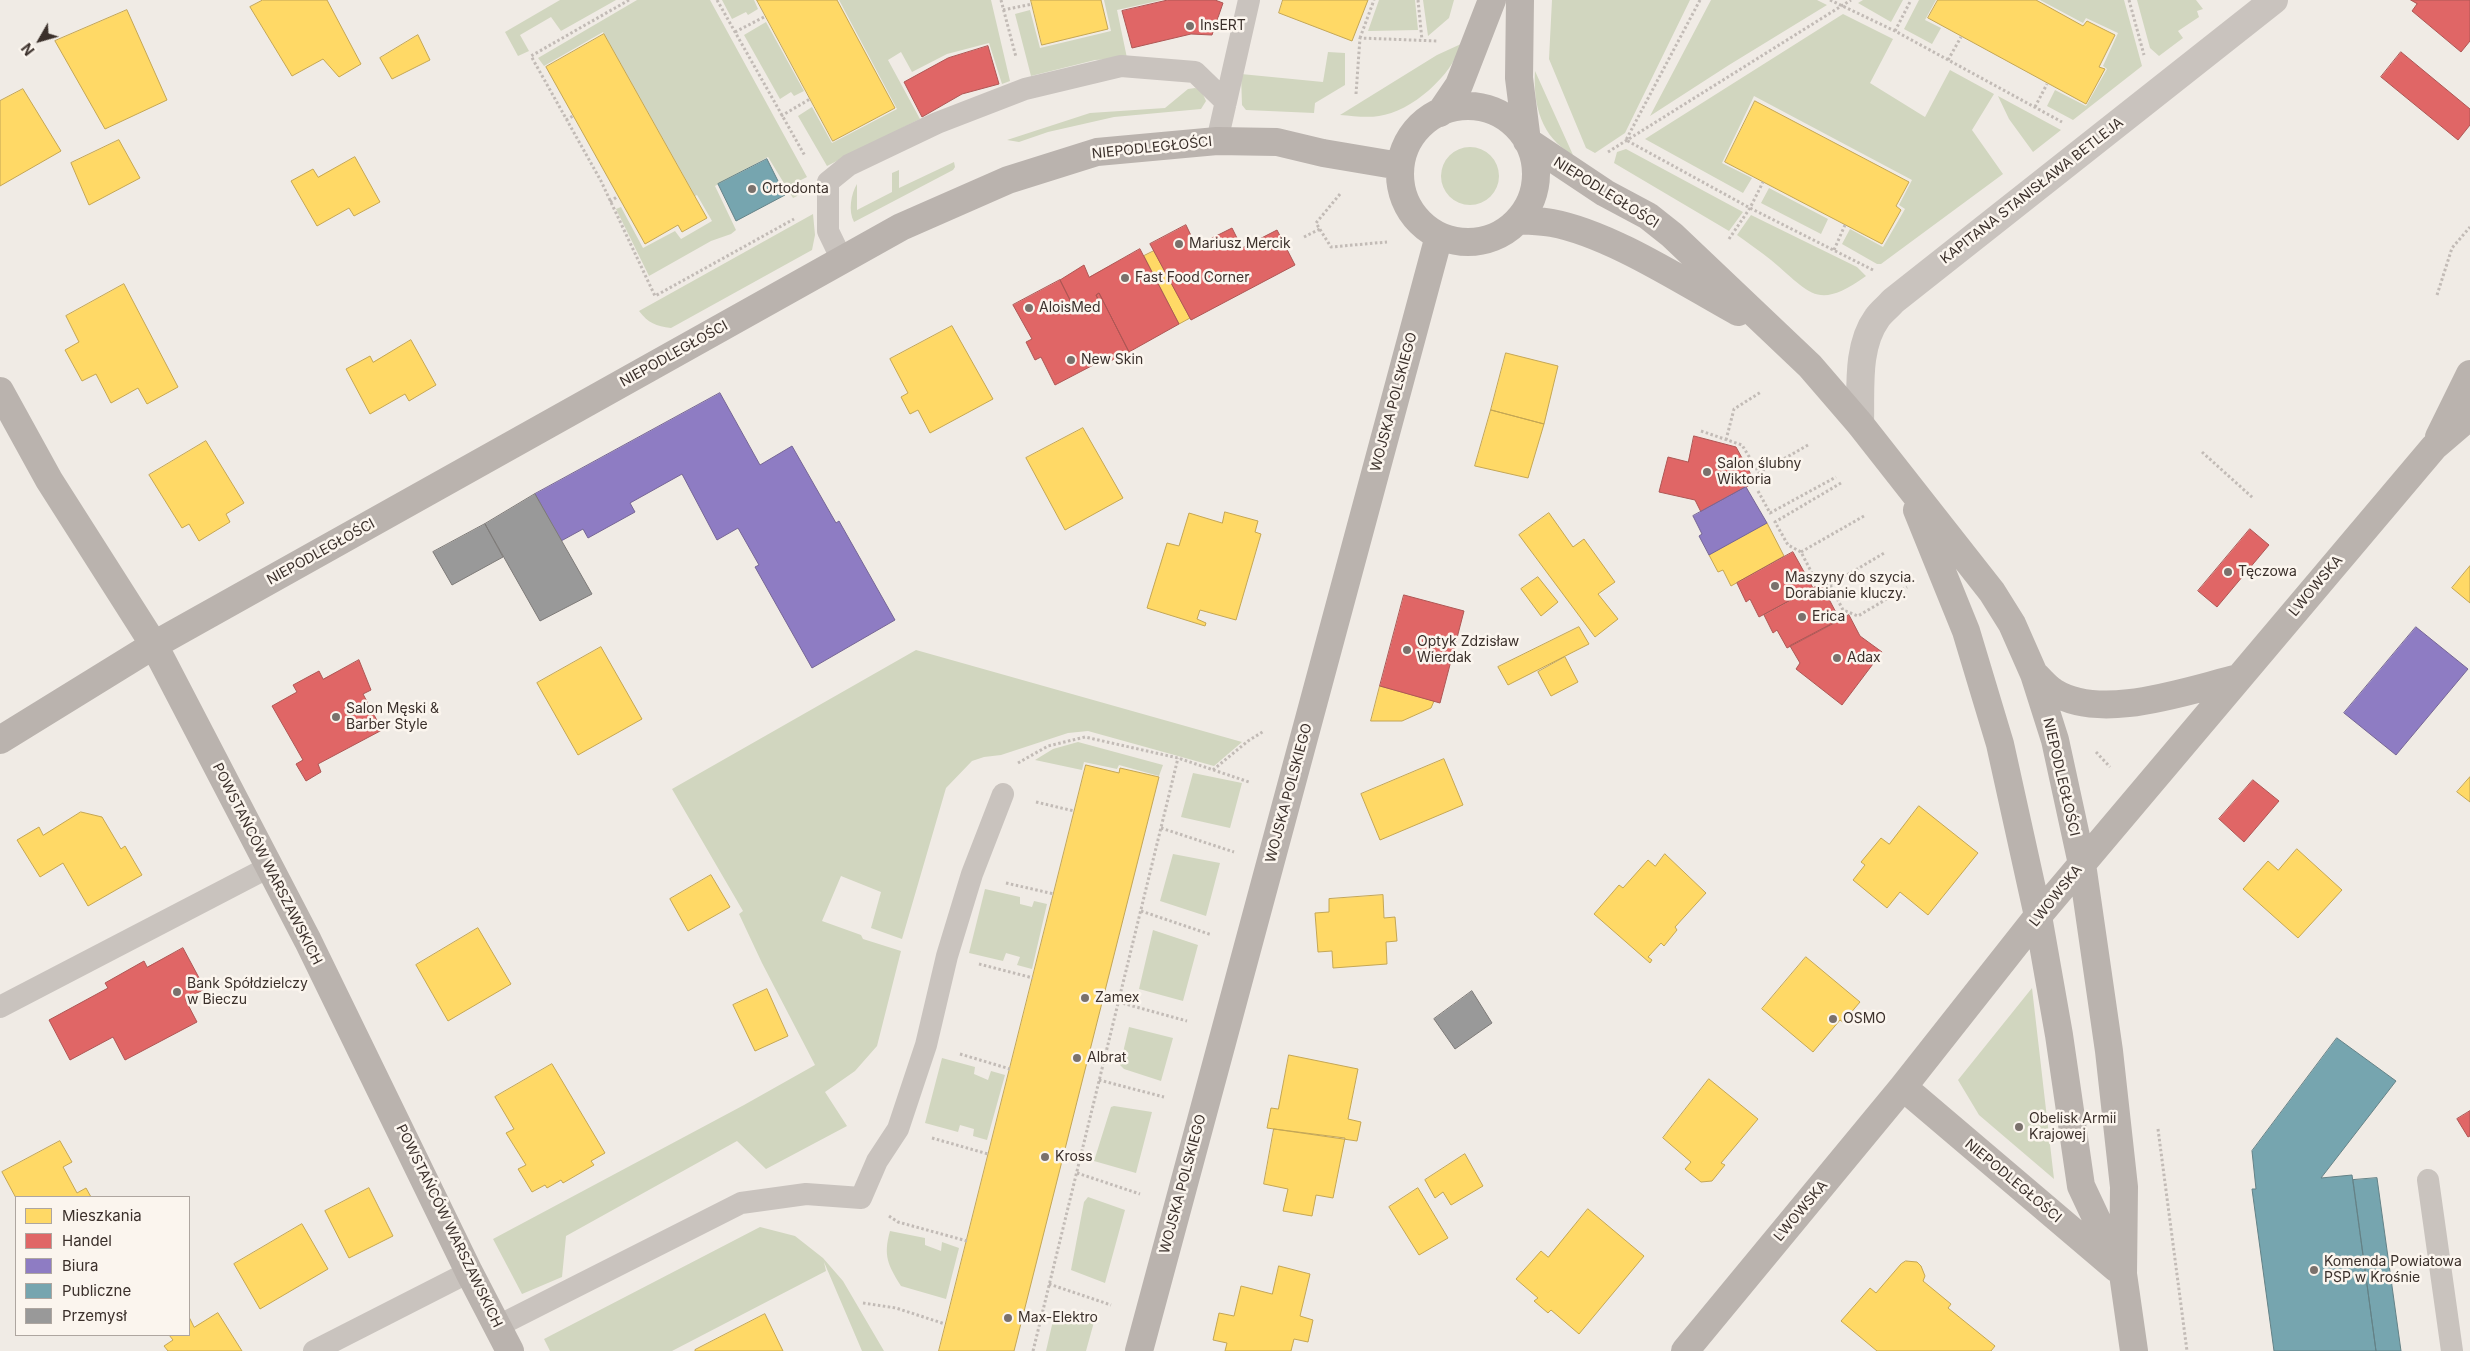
<!DOCTYPE html>
<meta charset="utf-8">
<style>
body{margin:0}
#map{position:relative;width:2470px;height:1351px;overflow:hidden;background:#f0ebe5;font-family:Inter,sans-serif}
canvas{display:block}
.legend{position:absolute;left:15px;top:1196px;width:175px;height:140px;box-sizing:border-box;background:#fbf5ee;border:1px solid #aea6a0;margin:0;padding:6px 9px;list-style:none;font-size:15px;color:#3b302b}
.legend li{display:flex;align-items:center;gap:10px;height:25px}
.legend b{width:25px;border:1px solid #aea6a0}
.north{position:absolute;left:15px;top:15px;width:50px;height:50px;-webkit-text-stroke:4px #fbf5ee;paint-order:stroke;rotate:232deg;font-size:14px;font-weight:700;line-height:20px;text-align:center;color:#3b302b}
.north::after{content:'';display:block;margin:auto;width:18px;height:22px;background:#3b302b;clip-path:polygon(50% 0,100% 100%,50% 72%,0 100%)}
</style>
<div id="map">
<canvas width="2470" height="1351"></canvas>
<ul class="legend">
<li><b style="height:14px;background:#ffd966"></b>Mieszkania</li>
<li><b style="height:14px;background:#e06666"></b>Handel</li>
<li><b style="height:14px;background:#8e7cc3"></b>Biura</li>
<li><b style="height:14px;background:#76a5af"></b>Publiczne</li>
<li><b style="height:14px;background:#999"></b>Przemysł</li>
</ul>
<div class="north">N</div>
</div>
<script>
const g = document.querySelector('canvas').getContext('2d');
g.lineJoin = 'round';
function fillPath(path, color) { g.fillStyle = color; g.fill(path, 'evenodd'); }
function strokePath(path, color, width, dash) { g.strokeStyle = color; g.lineWidth = width; g.lineCap = dash ? 'butt' : 'round'; g.setLineDash(dash || []); g.stroke(path); }
function label(font, color, halo, rows, align = 'center') {
  g.font = font + ' Inter,sans-serif'; g.lineWidth = 5; g.setLineDash([]); g.textBaseline = 'middle'; g.strokeStyle = halo; g.fillStyle = color; for (const [text, x, y, turn = 0] of rows) {
    g.save(); g.translate(x, y); g.rotate((+turn || 0) * Math.PI / 180); g.textAlign = isNaN(turn) ? turn : align; if (halo) g.strokeText(text, 0, 0); g.fillText(text, 0, 0); g.restore();
  }
}
fillPath(new Path2D(`
 M560,0H616L561,31L551,17L520,35L529,51L518,56L505,32Z
 M637,0H710L807,177L799,181L803,193L793,198L768,157L715,186L736,230L731,234L711,241L649,276L616,209L621,207L643,248L675,231L681,239L712,221L697,195L695,196L603,32L544,66L538,58Z
 M722,0H754L758,9L748,15L746,12L732,19Z
 M839,0H991L1010,81L1002,84L989,43L947,54L912,72L901,52L888,60L920,119L827,166L798,116L812,107L832,143L897,109Z
 M1104,0H1162L1117,10L1127,58L1095,60L1031,76L1015,14L1030,10L1040,48L1111,31Z
 M1379,0H1415L1418,30L1368,31Z
 M1423,0H1454L1449,18L1428,36Z
 M1552,0H1690L1625,133L1595,153L1586,148L1549,59Z
 M1711,0H1817L1827,5L1729,65L1650,116Z
 M1863,0H1903L1891,22L1858,3Z
 M1919,0H1936L1925,20L1941,28L1932,44L1904,29Z
 M2040,0H2124L2142,66L2073,120L2047,106L2055,90L2086,106L2107,69L2103,66L2118,33L2086,18L2083,23Z
 M2137,0H2196L2203,9L2197,11L2199,17L2178,31L2183,38L2159,56L2150,48Z
 M1843,14L1893,39L1870,83L1925,117L1950,70L1994,94L1972,130L2003,174L1881,264H1877L1842,244L1850,229L1883,247L1905,209L1899,205L1912,180L1754,96L1722,163L1752,178L1743,193L1645,139Z
 M766,22L804,91L794,96L791,92L780,99L744,35Z
 M1461,44C1453,75 1411,112 1379,116C1367,118 1353,116 1340,115L1437,55Z
 M1328,52L1345,53V85L1315,103L1314,113L1246,110L1242,105L1241,74L1323,82Z
 M1535,71L1573,155C1541,137 1533,105 1535,71Z
 M1195,88L1201,90L1206,101L1201,109L1114,117L1048,132L1019,142L1007,140L1090,113L1165,108L1188,89Z
 M1998,96L2061,130L2033,152L2009,119Z
 M1441 176a29 29 0 1 1 58 0a29 29 0 1 1-58 0Z
 M1626,149L1743,212L1729,231L1614,163L1617,152Z
 M954,162L955,167L953,170L854,222C848,211 851,194 857,184V210L892,192V173L899,170V188Z
 M1769,188L1828,219L1821,234L1761,203Z
 M813,214L815,235L812,250L671,328C656,326 648,323 639,311Z
 M1751,215L1857,267L1866,276C1816,312 1810,292 1771,260C1760,251 1748,243 1737,235Z
 M916,650L1242,742L1214,766L1088,731L1068,733L1001,755L984,757L972,761L946,788L902,939L871,928L881,892L841,876L822,921L861,935L863,939L901,951L877,1046L855,1071L825,1092L847,1126L766,1169L737,1141L566,1236L562,1277L522,1294L493,1239L744,1105L815,1065L762,963L739,914L743,911L672,789Z
 M1078,742L1163,765L1159,776L1119,765L1117,769L1084,762L1082,770L1035,760L1053,749Z
 M1193,773L1242,783L1230,828L1181,817Z
 M1173,854L1220,863L1206,916L1160,901Z
 M985,889L1020,897V904L1032,907L1034,901L1047,904L1032,969L1017,965L1020,957L1006,953L1003,961L969,953Z
 M1153,930L1198,945L1183,1001L1139,989Z
 M2032,988L2054,1179L1979,1115L1958,1080Z
 M1129,1027L1173,1038L1161,1081L1124,1069L1120,1065Z
 M942,1058L975,1067L974,1074L988,1080L991,1071L1005,1075L987,1140L973,1136L974,1129L960,1125L958,1132L925,1123Z
 M1114,1106L1152,1112L1136,1173L1094,1161L1111,1107Z
 M1088,1197L1125,1210L1105,1283L1071,1270L1084,1202Z
 M760,1227L795,1236L823,1258L843,1281L884,1351H862L824,1262L826,1271L672,1351H550L544,1339Z
 M890,1231L925,1238V1245L941,1251L942,1242L959,1248L946,1299L901,1286C888,1265 883,1256 890,1231Z
 M1055,1312L1094,1322L1086,1351H1046Z`), '#d1d6bf');
const homes = new Path2D(`
 M263,0H327L361,64L339,77L323,59L292,76L250,7Z
 M757,0H837L895,108L833,141Z
 M1031,0H1101L1108,29L1042,45Z
 M1283,0H1368L1352,41L1279,13Z
 M1938,0H2036L2083,26L2087,21L2115,35L2099,67L2105,69L2086,104L1928,18Z
 M127,10L167,100L105,129L55,41Z
 M604,34L707,218L682,232L678,225L645,244L546,67Z
 M418,35L430,60L392,79L380,58Z
 M23,89L61,151L0,186V101Z
 M1755,101L1909,182L1896,206L1901,210L1882,244L1725,162Z
 M119,140L140,178L89,205L71,163Z
 M355,157L380,202L354,216L349,208L317,226L291,181L313,169L318,177Z
 M1154,251L1190,318L1179,324L1144,256Z
 M124,284L178,387L147,404L138,388L111,403L96,374L82,381L65,350L79,342L66,316Z
 M952,326L993,399L930,433L918,410L910,414L901,397L908,393L890,359Z
 M411,340L436,385L409,401L405,394L370,414L346,369L370,356L373,362Z
 M1506,353L1558,366L1544,424L1491,410Z
 M1491,410L1544,424L1528,478L1475,466Z
 M1083,428L1123,498L1065,530L1026,458Z
 M206,441L244,503L226,514L230,522L199,541L189,524L182,528L149,475Z
 M1225,512L1258,521L1255,532L1261,534L1236,620L1200,610L1197,619L1206,623L1205,626L1147,608L1167,543L1179,546L1189,513L1222,523Z
 M1549,513L1573,547L1584,539L1615,582L1598,594L1618,619L1595,637L1519,535Z
 M1767,523L1784,556L1731,586L1723,570L1718,572L1709,555Z
 M2470,566V603L2452,588Z
 M1538,577L1558,602L1541,616L1521,589Z
 M1579,627L1589,644L1508,685L1498,667Z
 M601,647L642,719L578,755L537,683Z
 M1565,657L1578,682L1551,696L1538,672Z
 M1380,686L1434,701L1431,708L1402,721H1371Z
 M1444,759L1463,805L1380,840L1361,794Z
 M1086,765L1119,773L1120,768L1159,777L1014,1351H939Z
 M2470,777V802L2457,792Z
 M1919,806L1978,853L1928,915L1900,892L1887,908L1853,880L1865,865L1861,862L1881,838L1889,844Z
 M81,812L102,817L121,849L125,846L142,875L88,906L63,863L40,877L17,840L39,827L43,835Z
 M2297,849L2342,890L2298,938L2243,889L2268,861L2278,870Z
 M1665,854L1706,893L1675,927L1677,930L1664,946L1661,943L1648,957L1652,960L1650,963L1594,914L1619,885L1623,888L1648,860L1655,866Z
 M711,875L730,907L688,931L670,899Z
 M1383,895L1384,918L1395,917L1397,941L1386,942L1387,964L1333,968L1332,951L1318,952L1315,913L1329,912V899Z
 M478,928L511,984L448,1021L416,965Z
 M1806,957L1860,1002L1843,1022L1840,1020L1813,1052L1762,1009Z
 M767,989L788,1036L755,1051L733,1005Z
 M1289,1055L1358,1069L1348,1119L1361,1122L1357,1141L1267,1128L1271,1108L1278,1109Z
 M552,1064L605,1153L591,1161L594,1165L563,1183L561,1180L547,1188L545,1185L532,1192L518,1169L526,1165L506,1133L514,1129L495,1097Z
 M1709,1079L1758,1119L1721,1163L1725,1165L1712,1181L1701,1182L1685,1169L1691,1162L1663,1138Z
 M1274,1129L1345,1138L1333,1198L1316,1195L1312,1216L1283,1211L1288,1189L1264,1184Z
 M60,1141L72,1162L63,1167L77,1193L86,1188L91,1197L16,1198L2,1172Z
 M1465,1154L1483,1186L1451,1205L1443,1192L1435,1198L1425,1180Z
 M369,1188L393,1236L349,1258L325,1211Z
 M1418,1188L1448,1238L1419,1255L1389,1207Z
 M1588,1209L1644,1256L1579,1334L1551,1310L1548,1313L1534,1301L1538,1298L1516,1279L1541,1251L1548,1257Z
 M302,1224L328,1269L260,1309L234,1264Z
 M1906,1261L1917,1262L1921,1266L1925,1276L1923,1281L1951,1304L1948,1308L1995,1346L1991,1351H1877L1841,1321L1870,1288L1876,1293L1901,1264Z
 M1279,1266L1310,1274L1300,1316L1313,1320L1308,1342L1294,1339L1291,1351H1225L1227,1343L1213,1340L1219,1313L1234,1316L1241,1286L1272,1294Z
 M218,1313L242,1351H168L164,1346L173,1340L169,1335H189V1317L194,1327Z
 M765,1314L783,1351H695V1350Z`);
fillPath(homes, '#ffd966');
strokePath(homes, '#c4a654', 1);
const shops = new Path2D(`
 M1168,0H1215L1223,3L1212,35L1191,34L1132,48L1122,11Z
 M2411,0H2470V41L2461,52L2412,11L2417,4Z
 M988,46L999,84L962,94L922,117L904,82L948,58Z
 M2401,52L2470,109V125L2458,140L2381,77Z
 M1186,225L1196,246L1232,228L1242,248L1277,230L1295,265L1191,320L1150,244Z
 M1140,249L1179,324L1129,352L1099,293L1096,295L1100,303L1077,314L1060,280L1084,265L1089,277Z
 M1060,280L1077,314L1100,303L1096,295L1099,293L1129,352L1102,365L1099,362L1055,385L1041,357L1035,360L1026,342L1032,339L1013,305Z
 M1694,436L1736,447L1755,482L1701,512L1695,500L1659,492L1668,457L1688,462Z
 M2250,529L2269,545L2217,607L2198,591Z
 M1793,552L1813,588L1759,617L1750,599L1746,602L1737,583Z
 M1821,584L1840,620L1787,648L1777,630L1773,633L1764,615Z
 M1404,595L1464,611L1440,703L1380,686Z
 M1849,615L1860,636L1882,652L1842,705L1796,669L1800,663L1790,646Z
 M359,660L371,690L363,694L382,730L318,764L321,772L306,781L296,764L303,760L272,706L297,692L293,685L319,671L323,679Z
 M2253,780L2279,801L2244,842L2219,819Z
 M183,948L205,989L185,999L197,1022L125,1060L113,1037L70,1060L49,1020L108,988L105,983L144,961L147,967Z
 M2470,1111V1136L2468,1137L2457,1119Z`);
fillPath(shops, '#e06666');
strokePath(shops, '#ae5654', 1);
const offices = new Path2D(`
 M720,393L760,465L792,446L836,523L839,521L895,620L812,668L755,567L759,565L738,528L717,540L682,474L630,503L635,512L588,538L583,529L561,541L535,494Z
 M1746,487L1767,523L1709,555L1699,536L1702,534L1693,516Z
 M2416,627L2468,669L2396,755L2344,713Z`);
fillPath(offices, '#8e7cc3');
strokePath(offices, '#756595', 1);
const public = new Path2D(`
 M767,159L785,195L736,221L718,184Z
 M2337,1038L2396,1081L2321,1178L2352,1175L2376,1351H2274L2252,1189H2256L2252,1151Z
 M2377,1178L2401,1351H2376L2353,1180Z`);
fillPath(public, '#76a5af');
strokePath(public, '#648287', 1);
const industry = new Path2D(`
 M535,494L592,594L540,621L485,524Z
 M485,524L503,557L452,585L433,552Z
 M1472,991L1492,1023L1455,1049L1434,1019Z`);
fillPath(industry, '#999');
strokePath(industry, '#7d7a78', 1);
strokePath(new Path2D(`
 M629,0L531,56L601,181L655,296L794,219
 M717,0L805,156
 M1001,0L1016,57
 M1418,0L1422,40
 M1700,0L1626,140L1750,208L1873,270
 M1830,0L1895,31L2062,122
 M2129,0L2144,55
 M1003,10L1032,4
 M1895,31L1911,0
 M735,32L766,16
 M1360,38L1374,0
 M1948,60L1961,37
 M1356,94L1360,38L1437,41
 M2035,107L2047,84
 M781,116L810,99
 M566,120L573,116
 M1608,152L1851,0
 M1340,194L1316,223L1331,247L1387,242
 M610,202L618,196
 M1304,237L1320,229
 M1729,239L1750,208L1763,182
 M1834,250L1845,225
 M2437,295L2452,248L2470,227
 M1701,431L1742,445L1759,473L1808,445
 M1726,440L1734,409L1761,392
 M2202,452L2253,498
 M1841,483L1775,522L1788,545L1801,552L1815,579L1830,585L1843,610L1858,616L1907,587
 M1758,491L1770,513L1836,477
 M1801,552L1864,516
 M1830,585L1886,552
 M2096,752L2110,767
 M1018,763L1048,746L1085,737L1178,758L1249,782
 M1213,770L1248,741L1264,731
 M1036,802L1074,811
 M1161,828L1234,852
 M1006,883L1054,894
 M1141,911L1212,935
 M979,964L1033,978
 M1118,1002L1187,1021
 M960,1054L1010,1069
 M1099,1080L1164,1097
 M2158,1129L2187,1351
 M932,1138L988,1154
 M1077,1173L1140,1194
 M889,1216L898,1222L967,1241
 M1049,1284L1111,1305
 M863,1303L896,1308L945,1324
 M1033,1351L1178,758`), '#c2bbb6', 3, [2.5, 2.5]);
strokePath(new Path2D(`
 M1217,141L1249,0
 M842,260L828,231V182L849,165L937,123L1025,89L1121,66L1195,72L1226,102
 M0,1007L269,867
 M2428,1180L2452,1351
 M498,1326L741,1203L806,1194L861,1198L877,1161L898,1129L926,1045L947,956L972,874L1003,794
 M314,1351L469,1272`), '#c9c3be', 22);
strokePath(new Path2D(`
 M1860,424C1861,390 1856,347 1877,318C1881,312 1888,307 1893,301L2274,0`), '#c9c3be', 28);
strokePath(new Path2D(`
 M1520,0L1519,78L1527,141L1605,193L1648,216L1672,235L1810,366L1860,424L1992,592L2012,624L2034,674L2055,740L2082,864L2109,1051L2124,1187L2123,1274L2134,1351
 M1400 174a68 68 0 1 1 136 0a68 68 0 1 1-136 0Z
 M1440,113L1459,85L1492,0
 M1518,220C1529,221 1541,221 1552,223C1611,234 1685,283 1738,312
 M0,391L49,480L154,645L308,941L469,1272L510,1351
 M2439,437L2470,374
 M1917,510L1966,631L2000,744L2038,916L2059,1035L2081,1186L2120,1269
 M2034,674C2041,680 2047,688 2054,692C2102,722 2188,690 2239,678
 M0,740L154,645L901,227L1008,180L1097,152L1217,141L1277,142L1323,153L1400,166
 M1903,1087L2116,1268
 M1139,1351L1439,236
 M1685,1351L1903,1087L2038,916L2434,447L2470,416`), '#bab3ae', 28);
for (const [x, y, r, color] of [
 [1190,26,5,"#7a716c"],
 [752,189,5,"#7a716c"],
 [1179,244,5,"#7a716c"],
 [1125,278,5,"#7a716c"],
 [1029,308,5,"#7a716c"],
 [1071,360,5,"#7a716c"],
 [1707,472,5,"#7a716c"],
 [2228,572,5,"#7a716c"],
 [1775,586,5,"#7a716c"],
 [1802,617,5,"#7a716c"],
 [1407,650,5,"#7a716c"],
 [1837,658,5,"#7a716c"],
 [336,717,5,"#7a716c"],
 [177,992,5,"#7a716c"],
 [1085,998,5,"#7a716c"],
 [1833,1019,5,"#7a716c"],
 [1077,1058,5,"#7a716c"],
 [2019,1127,5,"#7a716c"],
 [1045,1157,5,"#7a716c"],
 [2314,1270,5,"#7a716c"],
 [1008,1318,5,"#7a716c"]
]) { const dot = new Path2D(); dot.arc(x, y, r, 0, 2 * Math.PI); g.fillStyle = color; g.fill(dot); strokePath(dot, '#fbf5ee', 2); }
label('14px', '#3b302b', '#fbf5ee', [
 ["InsERT",1200,26],
 ["Ortodonta",762,189],
 ["Mariusz Mercik",1189,244],
 ["Fast Food Corner",1135,278],
 ["AloisMed",1039,308],
 ["New Skin",1081,360],
 ["Salon ślubny",1717,464],
 ["Wiktoria",1717,480],
 ["Tęczowa",2238,572],
 ["Maszyny do szycia.",1785,578],
 ["Dorabianie kluczy.",1785,594],
 ["Erica",1812,617],
 ["Optyk Zdzisław",1417,642],
 ["Wierdak",1417,658],
 ["Adax",1847,658],
 ["Salon Męski &",346,709],
 ["Barber Style",346,725],
 ["Bank Spółdzielczy",187,984],
 ["w Bieczu",187,1000],
 ["Zamex",1095,998],
 ["OSMO",1843,1019],
 ["Albrat",1087,1058],
 ["Obelisk Armii",2029,1119],
 ["Krajowej",2029,1135],
 ["Kross",1055,1157],
 ["Komenda Powiatowa",2324,1262],
 ["PSP w Krośnie",2324,1278],
 ["Max-Elektro",1018,1318]
], 'left');
label('14px', '#3b302b', '#fbf5ee', [
 ["NIEPODLEGŁOŚCI",1152,148,-6],
 ["KAPITANA STANISŁAWA BETLEJA",2032,191,-38],
 ["NIEPODLEGŁOŚCI",1606,193,32],
 ["NIEPODLEGŁOŚCI",674,354,-29],
 ["WOJSKA POLSKIEGO",1394,402,-75],
 ["NIEPODLEGŁOŚCI",321,552,-29],
 ["LWOWSKA",2316,586,-50],
 ["NIEPODLEGŁOŚCI",2061,777,77],
 ["WOJSKA POLSKIEGO",1289,793,-75],
 ["POWSTAŃCÓW WARSZAWSKICH",267,864,63],
 ["LWOWSKA",2056,896,-51],
 ["NIEPODLEGŁOŚCI",2013,1181,40],
 ["WOJSKA POLSKIEGO",1183,1184,-75],
 ["LWOWSKA",1801,1211,-50],
 ["POWSTAŃCÓW WARSZAWSKICH",449,1226,64]
]);
</script>
